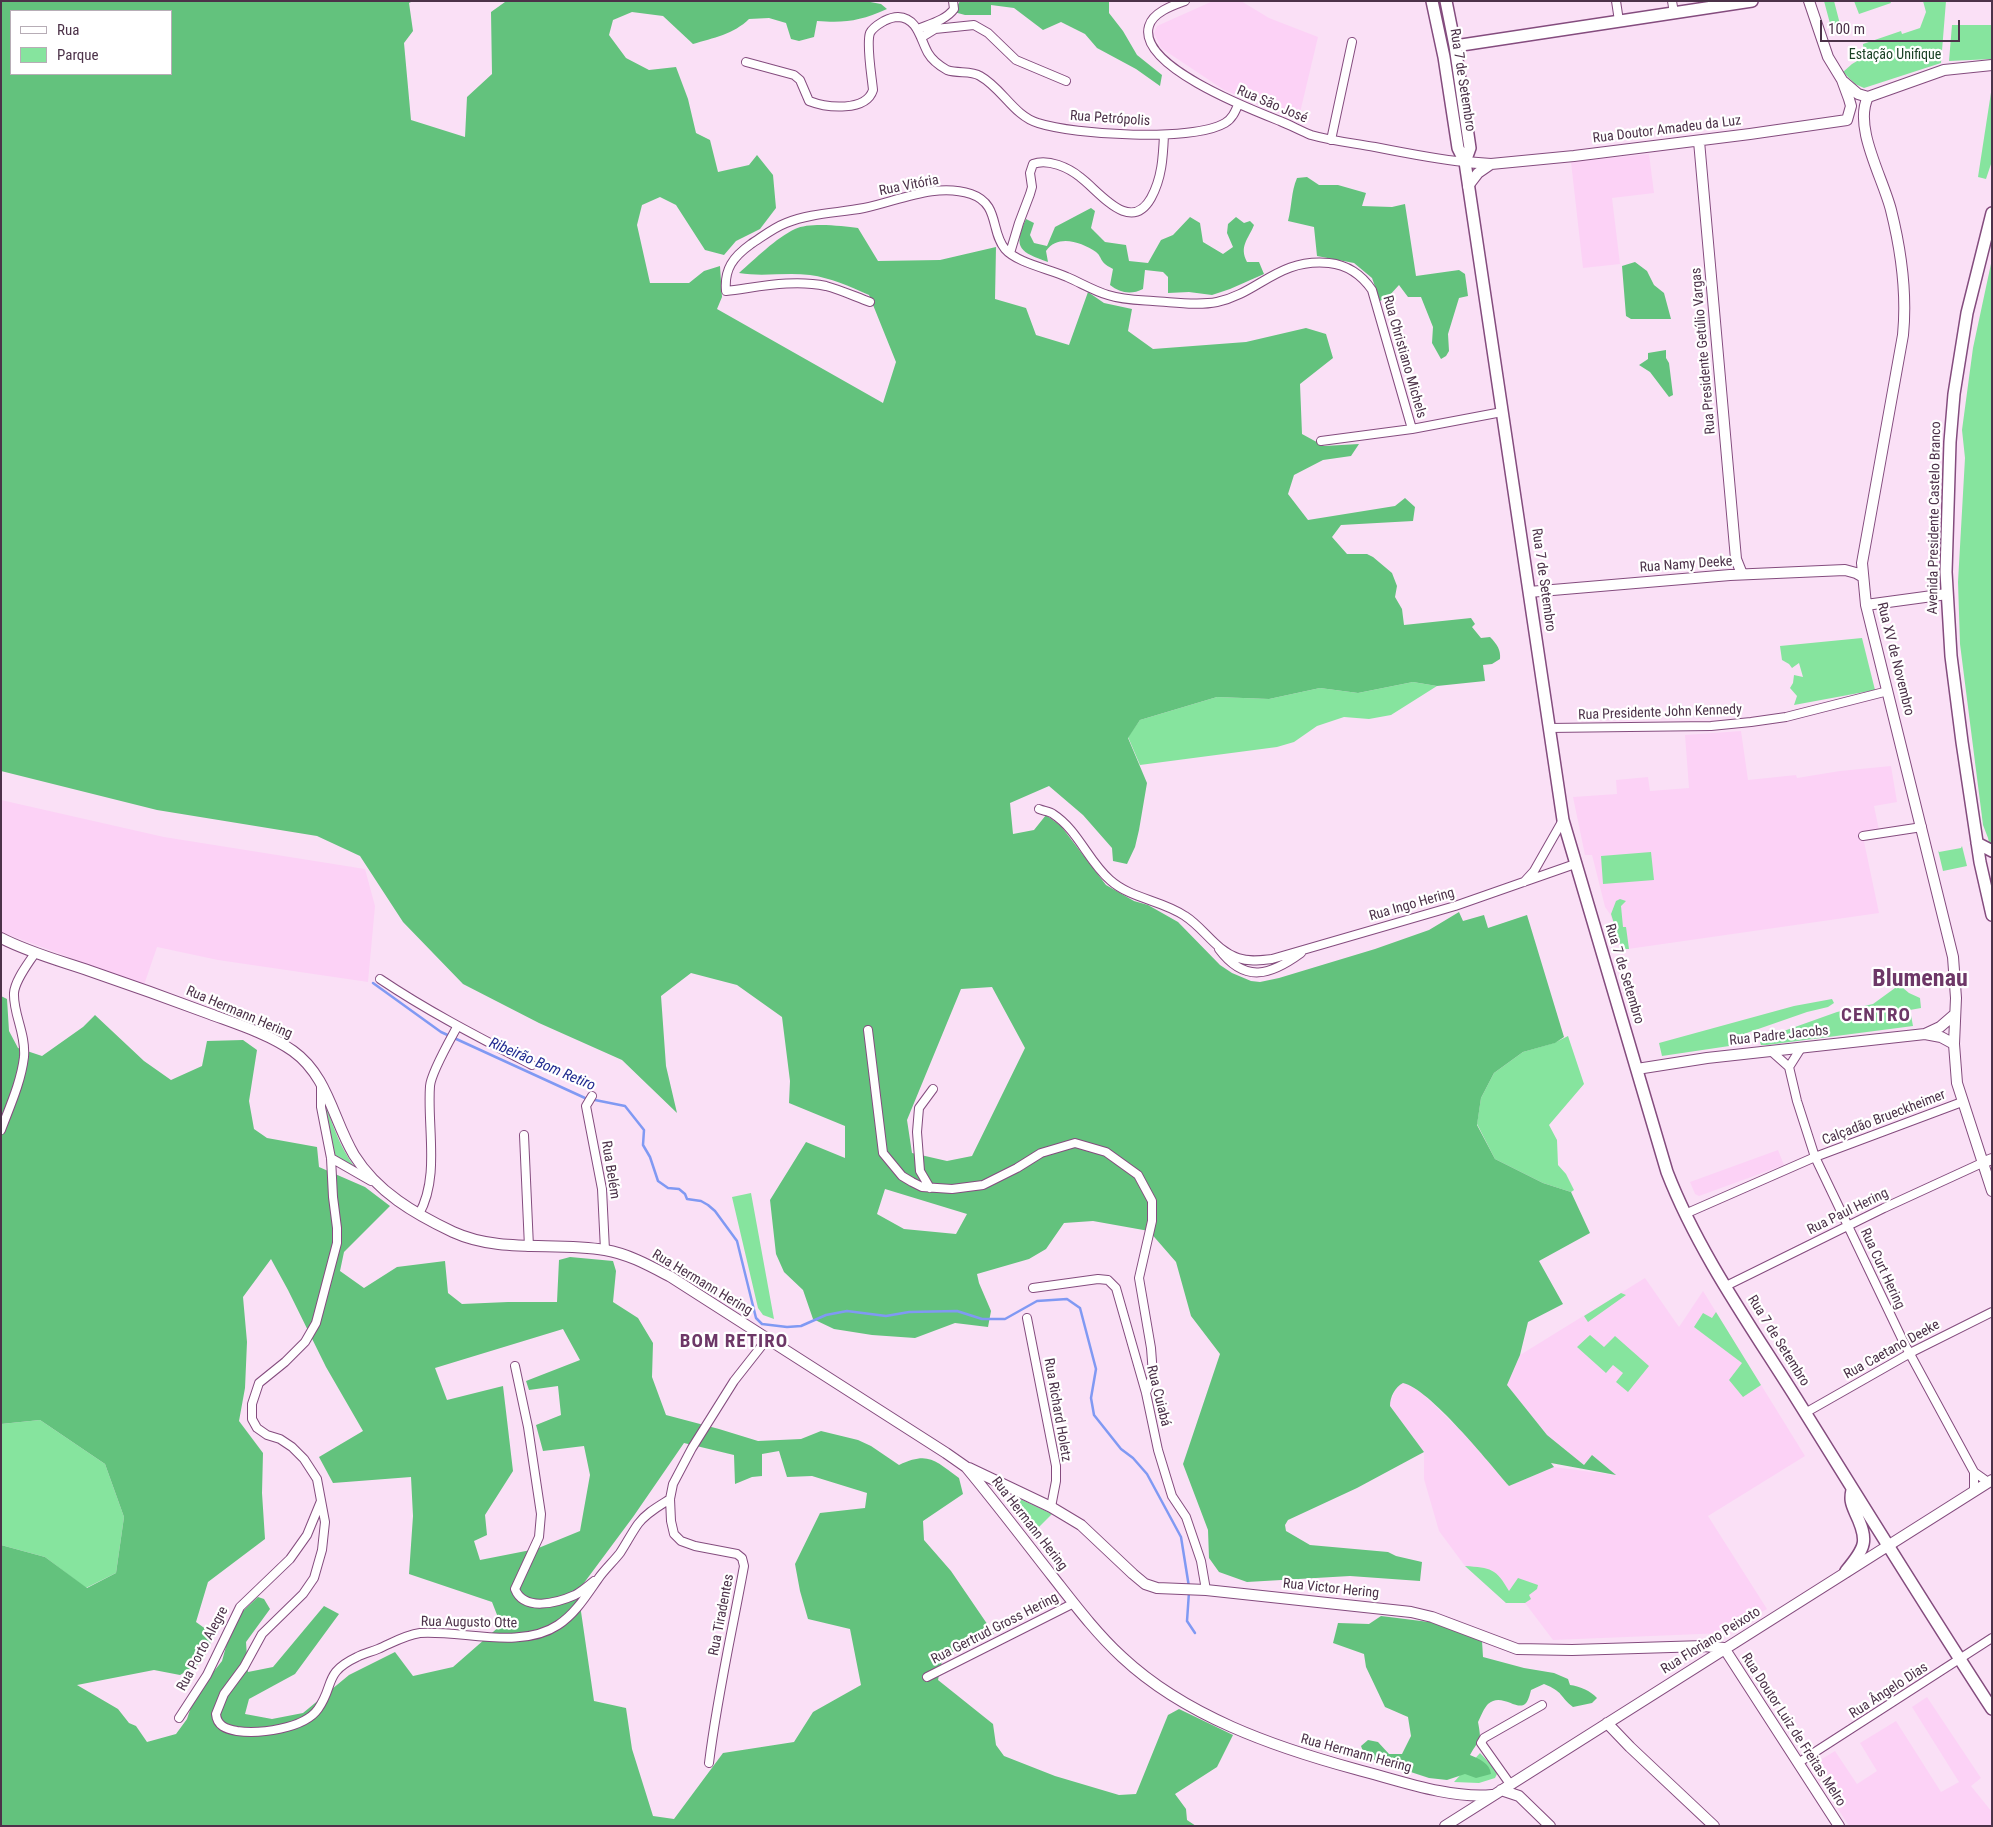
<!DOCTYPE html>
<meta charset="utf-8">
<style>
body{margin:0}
#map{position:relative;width:1993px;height:1827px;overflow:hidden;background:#fae0f6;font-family:"Roboto Condensed",sans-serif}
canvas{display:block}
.frame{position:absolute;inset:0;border:2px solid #4c3249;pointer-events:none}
.legend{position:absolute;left:10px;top:10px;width:162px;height:65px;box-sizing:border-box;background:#fff;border:1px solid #b7adb6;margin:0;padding:6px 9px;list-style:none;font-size:15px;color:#4c3249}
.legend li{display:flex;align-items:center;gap:10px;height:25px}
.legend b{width:25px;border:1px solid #b7adb6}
.scale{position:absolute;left:1820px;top:20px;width:140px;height:22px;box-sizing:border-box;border:2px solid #4c3249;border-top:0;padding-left:6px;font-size:15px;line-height:18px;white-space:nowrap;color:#4c3249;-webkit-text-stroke:4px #fff;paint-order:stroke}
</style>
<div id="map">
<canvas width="1993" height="1827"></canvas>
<div class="frame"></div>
<ul class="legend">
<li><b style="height:6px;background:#fff"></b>Rua</li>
<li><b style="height:14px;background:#86e49e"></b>Parque</li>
</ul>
<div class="scale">100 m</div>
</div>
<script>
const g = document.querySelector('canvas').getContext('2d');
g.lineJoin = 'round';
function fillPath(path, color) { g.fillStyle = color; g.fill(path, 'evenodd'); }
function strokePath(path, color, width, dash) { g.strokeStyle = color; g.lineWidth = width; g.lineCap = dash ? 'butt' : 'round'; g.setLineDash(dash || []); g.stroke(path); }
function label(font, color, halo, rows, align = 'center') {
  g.font = font + ' "Roboto Condensed",sans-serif'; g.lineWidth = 4.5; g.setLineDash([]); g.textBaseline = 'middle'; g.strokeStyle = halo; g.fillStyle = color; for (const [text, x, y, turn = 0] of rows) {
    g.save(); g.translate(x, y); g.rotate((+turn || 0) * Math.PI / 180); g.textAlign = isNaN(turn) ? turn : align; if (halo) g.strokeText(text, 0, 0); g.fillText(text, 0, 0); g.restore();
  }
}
fillPath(new Path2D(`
 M1213,1H1241L1269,18L1318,37L1298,121L1224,90L1161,48L1154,33L1157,26Z
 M1649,154L1654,193L1612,198L1620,264L1583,268L1571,162Z
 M1741,731L1748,780L1796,775L1797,778L1840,771L1891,766L1897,802L1874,806L1879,830L1862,832L1879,913L1621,950L1610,914L1605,907L1592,855H1585L1573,797L1617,794L1616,780L1648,777L1650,791L1689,788L1685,735Z
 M1,800L164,837L365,869L375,906L368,982L218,960L157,947L144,985L1,932Z
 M1778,1150L1784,1165L1699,1196L1695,1194L1690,1182Z
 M1645,1278L1679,1327L1703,1291L1805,1456L1708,1516L1767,1609L1725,1633L1553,1640L1525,1603H1506L1465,1566L1439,1531L1424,1479V1452L1390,1406V1402L1397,1386L1404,1382L1418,1389L1466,1436L1509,1486L1554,1467L1615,1475L1584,1465L1547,1435L1507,1385L1520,1355Z
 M1927,1697L1981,1778L1971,1786L1992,1812V1826H1849L1810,1766L1835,1751L1857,1784L1877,1771L1860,1743L1896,1721L1941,1792L1959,1782L1912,1707Z`), '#fcd2f6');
fillPath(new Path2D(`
 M1824,1H1834L1841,28L1832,31Z
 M1854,1H1890L1891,3L1859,14Z
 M1923,1H1946L1941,63L1864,88L1855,84L1843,72L1852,64L1864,57L1863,44L1901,31L1902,34L1920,28L1926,12Z
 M1952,25H1992V59L1949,61Z
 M1992,86V161L1986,179L1978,177Z
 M1992,259V858L1988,838L1983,825L1960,644L1958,582L1965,458L1962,430L1973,348Z
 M1862,638L1875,690L1794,705L1797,696L1790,688L1793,683L1794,675L1803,677L1799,663L1792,668L1789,664L1782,660L1780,646Z
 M1413,682L1437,686L1391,715L1369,719L1344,717L1317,726L1294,742L1277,747L1140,765L1128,737L1140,720L1217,697L1269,699L1320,688L1358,693Z
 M1962,846L1967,866L1943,871L1938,850L1939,852L1961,848Z
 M1651,852L1654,880L1603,884L1601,856Z
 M1620,899L1626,901L1621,906L1623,927H1626L1629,949H1622L1611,914L1616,901Z
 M1895,988H1903L1909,993L1920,998L1921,1008L1910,1010L1913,1026L1767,1045H1761L1760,1042L1781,1032L1837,1012L1873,1004Z
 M1832,999L1834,1003L1828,1007L1807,1012L1741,1035L1736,1045L1662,1056L1659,1043L1794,1006Z
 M1568,1036L1584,1084L1549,1125L1557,1140L1558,1165L1566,1174L1574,1190L1571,1192L1543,1183L1495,1159L1477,1124L1481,1098L1494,1073L1523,1052L1554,1043Z
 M326,1106C335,1132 343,1154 361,1175L334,1158L328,1131Z
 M751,1193L774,1319L763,1315L758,1308L732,1197Z
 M1621,1293L1626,1295L1588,1322L1584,1316Z
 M1716,1312L1761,1385L1743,1397L1729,1380L1742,1363L1694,1327L1703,1313L1712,1318Z
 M1590,1335L1604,1347L1615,1336L1649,1366L1628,1392L1616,1382L1623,1373L1613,1365L1606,1373L1577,1347Z
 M40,1420L105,1464L124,1517L116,1573L86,1588L45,1557L1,1545V1424Z
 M1012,1497H1016L1052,1514L1033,1533L1011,1503L1009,1500Z
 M1465,1566C1491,1568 1496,1568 1509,1591L1518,1578L1538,1585L1537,1589L1529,1595L1531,1599L1525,1603H1506Z
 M1480,1753L1496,1770L1497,1774L1495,1778L1479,1783L1454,1782Z`), '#86e49e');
fillPath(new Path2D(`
 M1,1H413L409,3L413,31L404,43L411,120L465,137L467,97L492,74L491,12L505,2L865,1L881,4L887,9C860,21 846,23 817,21L814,37L799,41L791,39L786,23L769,18L749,19C734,34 713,38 693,44L663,16L632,12L613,20L609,35L626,58L649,70L676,67L688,99L696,133L710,140L718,172L749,165L757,155L773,175L776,208L760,229L736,241L724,255L705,250L676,205L660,197L642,205L637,225L650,283H689L704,271L720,266L722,297L717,309L883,403L896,362L869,295C849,286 831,278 810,275C786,272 763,277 739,273C755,259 776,238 795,229C810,222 842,226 858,228L878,261L940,260L996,247L995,299L1026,308L1036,335L1069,345L1088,292L1104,303L1132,309L1128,331L1153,349L1246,342L1306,328L1326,334L1333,358L1300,384L1302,434L1324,446L1359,444L1351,456L1323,460L1294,475L1288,494L1308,520L1395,506L1405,498L1415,507L1413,521L1341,525L1332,537L1347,554H1367L1373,557L1392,573L1397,586L1395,597L1402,609L1404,625L1471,618L1475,624L1472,627L1481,638L1490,637C1497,644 1501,650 1500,659L1492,664L1483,665L1485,681L1437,686L1413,682L1358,693L1320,688L1269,699L1217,697L1140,720L1128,738L1147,783L1139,830L1135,847L1127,864L1113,861L1112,848L1083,815L1049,786L1010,803L1013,834L1034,830L1046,815L1061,826L1106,885L1134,901L1148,905L1178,922L1220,965L1232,973L1251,981L1260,982L1279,978L1375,949L1429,930L1459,912L1463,921L1484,915L1488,928L1527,915L1564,1037L1555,1043L1523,1052L1494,1073L1481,1098L1477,1125L1495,1159L1543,1183L1571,1192L1590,1233L1539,1261L1563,1304L1528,1322L1520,1355L1507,1385L1547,1435L1584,1465L1592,1455L1616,1475L1551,1463L1554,1467L1509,1486C1490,1464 1429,1388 1403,1383C1395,1387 1390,1397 1390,1406L1424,1452L1357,1488L1288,1520L1285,1525L1286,1531L1310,1545L1388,1552L1396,1556L1422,1562L1420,1581L1350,1576L1247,1582L1219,1572L1209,1558L1208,1530L1183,1464L1220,1354L1191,1316L1176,1262L1149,1231L1093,1221L1064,1223L1046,1249L1029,1259L977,1274L979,1283L991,1311L988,1327L955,1323L915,1338L872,1335L834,1329L813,1319L803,1290L784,1272L776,1254L770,1200L806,1142L845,1158V1126L789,1103L790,1081L782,1017L737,985L691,973L661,996L666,1066L677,1113L622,1060L539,1023L463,984L403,922L360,856L317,836L157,810L1,771ZM11,11H171V74H11ZM992,987L1025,1048L972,1156L947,1161L912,1153L907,1120L961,989ZM885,1189L967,1214L956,1234L904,1229L877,1214Z
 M960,1H1109V13L1123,31L1137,55L1162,75L1160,86L1136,69L1097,48L1085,34L1061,22L1043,30L1014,8L991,5V15H965L954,12Z
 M1307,177L1319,185H1338L1366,193L1362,206L1392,207L1405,204L1416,276L1459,270L1465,274L1468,296L1459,298L1448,334L1449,351L1446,356L1441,359L1432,343L1433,327L1421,297H1408L1399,285L1389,296L1380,301L1372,278L1354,263L1317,256L1314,227L1288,221C1292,206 1291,192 1297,178Z
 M1091,208L1095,211L1091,228L1105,242L1126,245L1129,261L1148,263L1161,240L1173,235L1190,217L1200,223L1203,242L1223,254L1233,247L1227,233L1228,224L1236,217L1244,223L1250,221L1254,225C1248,240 1239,246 1247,262H1259L1264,274L1230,289L1212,295L1189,292L1168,293V277L1163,272L1145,270L1143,289C1131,295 1120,293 1110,285L1113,269C1110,267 1105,265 1103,262C1100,258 1100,255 1096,252C1081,242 1058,234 1046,251L1048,262C1021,252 1012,249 1026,219L1034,223L1030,235L1034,243L1047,246L1055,227Z
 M1635,262L1647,271L1654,285L1664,293L1671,319H1631L1626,316L1622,266Z
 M1666,350V358L1669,363L1673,395L1669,397L1650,372L1639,365L1648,359V353Z
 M1,996L7,999L9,1031L18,1048L42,1056L83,1027L95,1015L144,1061L171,1080L202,1066L207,1041L243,1040L257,1050L249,1101L254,1129L267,1138L317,1147L319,1167L365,1187L390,1206L344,1252L340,1271L364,1288L397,1267L445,1261L448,1293L462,1304L508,1302H557L559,1260L570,1257L613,1261L616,1271L613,1302L638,1318L653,1343L652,1377L666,1415L719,1429L758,1441L801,1439L821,1431L858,1440L871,1446L899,1465C929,1451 935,1461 959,1478L963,1494L923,1521L924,1540L951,1571L994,1634L943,1656L938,1680L993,1724L996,1745L1004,1756L1055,1776L1119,1795L1136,1794L1168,1715L1179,1709L1233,1735L1217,1767L1175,1794L1186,1809L1187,1820L1196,1826H1V1545L45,1557L87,1588L116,1573L124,1517L105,1464L40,1420L1,1424ZM271,1259L288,1290L326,1367L363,1431L319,1457L333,1483L411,1477L413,1516L409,1574L492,1602L501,1625L453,1667L413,1676L395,1652L349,1675L303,1713L272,1719L245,1714L249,1699L295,1674L339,1614L324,1606L273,1667L248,1672L246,1642L270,1609L264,1599L258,1597L243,1611L230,1632L222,1661L204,1684L193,1701L187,1719L176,1734L147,1742L136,1726L129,1723L118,1709L77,1685L154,1670L180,1675L202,1662L214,1635L196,1622L208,1582L265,1539L262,1493L263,1453L239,1421L245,1388L247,1342L243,1297ZM563,1329L580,1360L526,1381L529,1390L558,1386L561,1415L536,1425L543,1451L584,1446L590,1475L580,1531L536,1549L480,1560L474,1541L487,1535L485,1515L513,1471L503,1386L447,1400L435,1368ZM684,1443L734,1455L735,1484L752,1477L762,1476V1454L779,1451L787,1477L812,1476L867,1493L865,1508L820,1513L795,1564L800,1591L808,1619L850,1629L861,1685L813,1712L794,1742L723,1753L674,1819L653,1816L632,1749L626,1708L594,1701L578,1591L633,1517Z
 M1381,1616L1437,1623L1482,1641L1483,1657L1524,1668L1554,1673L1568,1679L1570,1685C1579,1686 1591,1691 1597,1698L1592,1703L1573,1707C1559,1696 1564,1692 1544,1684L1531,1690C1530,1694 1528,1702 1525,1704C1517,1711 1501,1692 1488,1704C1484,1708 1481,1716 1478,1722C1482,1744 1480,1737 1470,1755C1479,1759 1490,1763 1491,1774L1476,1778L1465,1774L1447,1780L1429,1778L1365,1757L1361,1746L1368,1740L1378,1742L1389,1754H1402L1411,1736L1408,1717L1385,1707L1366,1667L1364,1654L1333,1643L1338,1623L1369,1624Z`), '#63c27d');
strokePath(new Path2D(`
 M373,983L441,1032L585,1098L625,1106L644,1130L643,1145L650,1157L658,1181L668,1188L679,1189L685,1194L687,1199L701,1201L708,1205L715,1211L737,1241L756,1318L762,1324L787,1327L801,1326L826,1315L847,1311L886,1316L909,1312L957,1311L982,1319H1005L1037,1301L1067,1299L1080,1308L1096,1369L1091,1398L1094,1415L1121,1449L1133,1458L1147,1474L1181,1537L1189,1587
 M1189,1592L1187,1621L1195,1633`), '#8099f3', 2.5);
const street = new Path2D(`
 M1185,1C1174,5 1153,12 1149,26C1137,66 1252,110 1280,121C1290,125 1301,131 1311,135C1332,141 1353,143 1375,147C1405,153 1435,159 1465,162
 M1616,1L1619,21
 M1672,1L1674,13
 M918,29C930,24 946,20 954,9L953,1
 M922,37L935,29L974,25L988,33L1016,60L1066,81
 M746,62L794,75L800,80L809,101C827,108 866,112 873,90C872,78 866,44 870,33C873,27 879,24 884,21C888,19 894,17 898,17C918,18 920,39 928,53C932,60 940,66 947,70C958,74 971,70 980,76C1002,88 1014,116 1038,123C1075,135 1192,142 1225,123C1232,119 1235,112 1238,105
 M1331,140L1352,42
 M1010,253L1019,223L1030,194L1032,187L1030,173L1033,164C1048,158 1069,168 1080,177C1099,191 1130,235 1151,198C1162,178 1163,157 1164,135
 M870,302C856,297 841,290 826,286C793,279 759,287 726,291C724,269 733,257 751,244C762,237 773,228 786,223C811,213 838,213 864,208C898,201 936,182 971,194C1000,204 990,231 1005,249C1017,263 1050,269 1067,277C1081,283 1094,291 1108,295C1123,300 1138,300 1153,301C1173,302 1197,306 1217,302C1259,293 1278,258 1329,263C1348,265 1361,274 1372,290L1412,429
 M1321,441L1412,429L1502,412
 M1549,728L1711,726L1751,722L1786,717L1888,691
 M1039,809C1043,811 1050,811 1053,814C1078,830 1088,861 1110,880C1131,899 1162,900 1185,916C1204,928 1215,950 1238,958C1250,962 1261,960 1272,959L1455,906L1575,864
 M1863,836L1922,827
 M1524,882L1534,871L1563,820
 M1219,949C1245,984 1271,975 1301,953
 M380,979C429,1012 480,1038 532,1065
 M868,1030L883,1153L902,1176L912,1182L922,1187L952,1189L983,1185L1017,1168L1041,1153L1075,1143L1106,1152L1138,1175L1152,1201V1221L1139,1278L1151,1348L1153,1375L1146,1393
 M1771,1051L1789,1067L1797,1101L1815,1157L1904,1343L1974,1472L1988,1482
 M1789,1067L1801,1048
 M321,1086V1107L331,1158L333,1197L337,1228V1243L316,1323L305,1342L285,1362L259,1383L252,1404V1419L257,1428L267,1435L280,1439L292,1447L304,1459L317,1479L325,1522L322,1550L314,1578L303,1594L262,1634L244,1667L224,1694L216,1714C217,1726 226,1729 237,1731C259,1734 304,1729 318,1709C335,1685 323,1673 357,1657C364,1653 371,1652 378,1649C392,1643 405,1635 420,1633C462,1630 521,1650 558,1625C575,1614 586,1596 598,1579C604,1570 613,1562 620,1553C626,1544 631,1534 638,1524C646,1513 659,1506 670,1499
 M592,1096L586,1106L602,1189L605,1250
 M1,1130C10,1106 21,1082 24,1057C26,1033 13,1014 14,993C15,980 28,964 35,953
 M524,1135L529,1247
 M331,1158L371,1181
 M930,1188L920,1171L917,1132L919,1108L933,1089
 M419,1214C440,1177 427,1127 430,1086C431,1073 450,1040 457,1027
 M1685,1214L1815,1157L1962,1102
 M1726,1286L1884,1208L1982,1163
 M1033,1288L1098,1279L1108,1280L1116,1288L1146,1393L1158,1450L1172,1496L1186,1517L1201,1561L1206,1590
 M1027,1318L1056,1466V1481L1051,1507
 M515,1366L528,1427L541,1514L539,1537L515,1589C524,1612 557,1603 575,1595C581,1592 588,1586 594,1581
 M1805,1413L1914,1351L1992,1312
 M1974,1491V1472
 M927,1677L1074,1603
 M179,1718L207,1675L240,1607L290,1559L307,1535L321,1501
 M709,1763C717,1697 732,1632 744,1566L742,1558L737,1554L695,1546L681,1541L674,1534L671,1521L670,1499L673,1484L692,1448L734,1381L767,1339
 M1798,1763L1992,1638
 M1510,1784L1481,1743L1484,1738L1542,1705`);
const secondary = new Path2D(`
 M1809,1L1828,57L1842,80L1849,99L1851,106L1847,120
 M1844,82L1858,94L1868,97
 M1868,97C1853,127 1883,178 1891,210C1901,250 1907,294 1903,335L1862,563L1866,605L1953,957L1956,998L1954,1044L1957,1083L1992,1191
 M1868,97L1944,70L1992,65
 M1699,141L1736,559L1742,574
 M1465,162L1491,164L1574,156L1750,134L1847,120
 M1468,186L1478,173L1491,164
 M1529,592L1730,575L1845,570L1856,573L1863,577
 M1866,605L1947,594
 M1,938C30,953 61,961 90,971C131,985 170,999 210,1014C237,1024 269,1034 293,1051C328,1076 333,1120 354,1155C377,1192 415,1214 453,1232C501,1254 555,1241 605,1250C629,1254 650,1266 671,1277L946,1453L966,1467C996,1503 1024,1540 1053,1577C1075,1605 1096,1633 1122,1657C1185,1716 1274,1747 1355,1769C1398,1780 1449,1799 1492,1795
 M1925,1034L1940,1027L1955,1014
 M1637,1069L1707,1058L1925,1034L1941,1037L1954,1044
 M1982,1163L1992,1159
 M969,1468L1051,1507L1081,1525L1133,1574L1145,1584L1157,1588L1206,1590L1411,1612L1432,1617L1517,1649L1572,1650L1704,1646L1724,1648
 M1724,1648L1839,1826
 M1607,1723L1630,1747L1714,1826
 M1501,1790L1519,1796L1550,1826
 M1445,1826L1992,1480`);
const primary = new Path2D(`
 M1432,1L1444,57L1458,148L1465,162L1563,820L1667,1172C1698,1252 1750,1325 1796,1398C1861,1502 1925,1606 1992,1709
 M1446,1L1455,46L1470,148L1465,162
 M1455,46L1752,1
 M1992,213L1967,313L1954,394L1950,442L1946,572L1951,656L1962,742L1980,862L1992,915
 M1977,843L1992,851
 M1846,1571C1866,1547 1869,1541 1855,1512C1851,1503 1850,1499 1852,1490`);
strokePath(street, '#844c7e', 10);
strokePath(secondary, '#844c7e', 12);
strokePath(primary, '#844c7e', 14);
strokePath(street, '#fff', 8);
strokePath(secondary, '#fff', 10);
strokePath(primary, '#fff', 11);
label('14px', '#1a4125', '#fff', [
 ["Estação Unifique",1895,55]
]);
label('14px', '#4c3249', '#fff', [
 ["Rua 7 de Setembro",1462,80,81],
 ["Rua São José",1272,105,23],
 ["Rua Petrópolis",1110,119,4],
 ["Rua Doutor Amadeu da Luz",1667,130,-7],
 ["Rua Vitória",909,186,-11],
 ["Rua Presidente Getúlio Vargas",1704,351,-95],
 ["Rua Christiano Michels",1404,357,74],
 ["Avenida Presidente Castelo Branco",1935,518,-89],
 ["Rua Namy Deeke",1686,565,-4],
 ["Rua 7 de Setembro",1543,580,82],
 ["Rua XV de Novembro",1895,659,76],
 ["Rua Presidente John Kennedy",1660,713,-2],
 ["Rua Ingo Hering",1412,905,-16],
 ["Rua 7 de Setembro",1624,974,73],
 ["Rua Hermann Hering",239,1013,23],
 ["Rua Padre Jacobs",1779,1036,-6],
 ["Calçadão Brueckheimer",1884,1118,-21],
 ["Rua Belém",610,1170,81],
 ["Rua Paul Hering",1848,1212,-26],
 ["Rua Curt Hering",1882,1269,65],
 ["Rua Hermann Hering",702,1283,31],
 ["Rua 7 de Setembro",1778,1341,58],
 ["Rua Caetano Deeke",1892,1350,-29],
 ["Rua Cuiabá",1158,1396,76],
 ["Rua Richard Holetz",1057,1410,80],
 ["Rua Hermann Hering",1029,1524,52],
 ["Rua Victor Hering",1331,1589,6],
 ["Rua Tiradentes",722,1615,-79],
 ["Rua Augusto Otte",469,1623,1],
 ["Rua Gertrud Gross Hering",995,1629,-27],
 ["Rua Floriano Peixoto",1711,1641,-32],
 ["Rua Porto Alegre",203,1649,-62],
 ["Rua Ângelo Dias",1889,1691,-33],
 ["Rua Doutor Luiz de Freitas Melro",1793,1730,57],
 ["Rua Hermann Hering",1356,1754,15]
]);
label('italic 15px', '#212b91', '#fff', [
 ["Ribeirão Bom Retiro",542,1065,23]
]);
g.letterSpacing = '1px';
label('bold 19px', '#6d3767', '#fff', [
 ["CENTRO",1876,1016],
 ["BOM RETIRO",734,1342]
]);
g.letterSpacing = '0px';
label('bold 24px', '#6d3767', '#fff', [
 ["Blumenau",1920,980]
]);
</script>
